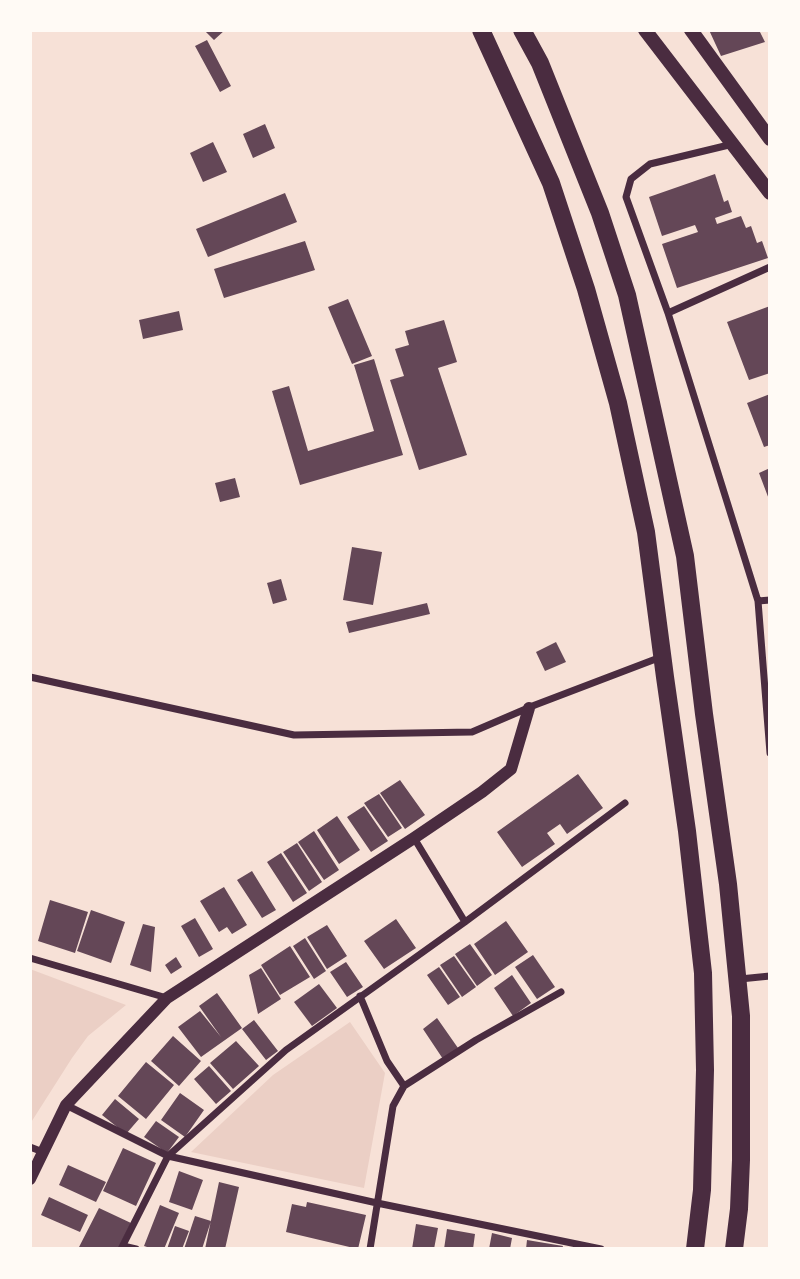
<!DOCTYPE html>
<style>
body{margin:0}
#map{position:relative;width:800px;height:1279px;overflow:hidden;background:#f7e1d7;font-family:Arial,sans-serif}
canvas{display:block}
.frame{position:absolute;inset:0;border:32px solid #fffaf5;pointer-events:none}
</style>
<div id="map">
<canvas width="800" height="1279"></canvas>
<div class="frame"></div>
</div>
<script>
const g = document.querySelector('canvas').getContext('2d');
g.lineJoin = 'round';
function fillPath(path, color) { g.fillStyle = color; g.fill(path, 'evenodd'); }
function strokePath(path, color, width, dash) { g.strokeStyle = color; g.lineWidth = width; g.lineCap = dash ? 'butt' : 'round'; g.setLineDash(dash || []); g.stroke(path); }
fillPath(new Path2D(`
 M30,969L126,1005L88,1036L72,1058L30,1124Z
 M350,1022L385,1073L364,1188L191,1152L273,1075Z`), '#ebcfc5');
fillPath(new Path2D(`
 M204,30H225L214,40Z
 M709,30H759L765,42L721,56Z
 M207,40L231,86L220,92L195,46Z
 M265,124L275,148L253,158L243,134Z
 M213,142L227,172L203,182L190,153Z
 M715,174L724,202L728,200L732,212L715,218L717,224L741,216L746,228L751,226L757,243L762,241L768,258L677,288L662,244L698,232L695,225L662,236L649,197Z
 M285,193L297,222L208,257L196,229Z
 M305,241L315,270L224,298L214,269Z
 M348,299L372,356L352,364L328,307Z
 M770,306V373L749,380L727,322Z
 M179,311L183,330L143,339L139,320Z
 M444,320L457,362L438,368L467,455L419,470L390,380L404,376L395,349L409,345L405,331Z
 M374,359L403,455L300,485L272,391L289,386L308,451L374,431L354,365Z
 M770,394V445L764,447L747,403Z
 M770,468V502L759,473Z
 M235,478L240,497L220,502L215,483Z
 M352,547L382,552L373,605L343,600Z
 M281,579L287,600L273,604L267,583Z
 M427,603L430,614L349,633L346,622Z
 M556,642L566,662L545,671L536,652Z
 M578,774L603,808L567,834L560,824L547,833L555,844L522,867L497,832Z
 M400,780L425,815L405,829L380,793Z
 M379,794L402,828L388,837L364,803Z
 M364,806L388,841L371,852L347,817Z
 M337,816L360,850L339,864L317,830Z
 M314,831L339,870L324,880L298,842Z
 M297,843L322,882L309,891L283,852Z
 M281,853L307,893L293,902L267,862Z
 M252,871L276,910L262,918L237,880Z
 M224,887L247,925L232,934L227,927L219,932L200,901Z
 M50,900L88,912L75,953L38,941Z
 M91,910L125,922L111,963L77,951Z
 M195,918L213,949L199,957L181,926Z
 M396,919L416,948L384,969L364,941Z
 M506,921L528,952L495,975L474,944Z
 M143,924L155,927L151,972L130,965Z
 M327,925L347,956L327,969L307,937Z
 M305,938L326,971L314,979L293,946Z
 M470,944L492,975L477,986L455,954Z
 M290,946L310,977L280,995L261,965Z
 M533,955L555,987L537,999L515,967Z
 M454,956L476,987L462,997L440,965Z
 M176,957L182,967L171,974L165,965Z
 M346,962L363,987L347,997L330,972Z
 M439,967L460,997L448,1005L427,975Z
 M261,968L281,999L258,1014L249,975Z
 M512,975L531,1003L513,1016L494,988Z
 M319,984L337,1008L312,1026L294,1002Z
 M217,993L242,1028L201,1057L178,1027L200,1011L221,1037L199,1006Z
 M437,1018L458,1048L443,1059L423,1029Z
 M254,1020L278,1051L266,1060L242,1029Z
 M173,1036L201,1061L179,1086L151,1061Z
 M236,1041L259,1066L233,1089L210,1063Z
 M146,1062L174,1085L146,1119L118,1096Z
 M209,1066L231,1091L216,1104L194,1079Z
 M180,1093L204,1110L185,1137L161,1120Z
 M115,1099L139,1119L126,1134L102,1115Z
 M156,1121L179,1137L167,1153L144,1137Z
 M123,1148L156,1163L136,1206L103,1191Z
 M68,1165L106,1182L96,1202L59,1185Z
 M179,1171L203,1180L192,1210L169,1202Z
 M219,1182L239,1187L225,1249H205Z
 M49,1197L88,1215L80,1232L41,1215Z
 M307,1202L366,1215L358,1249L286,1232L292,1204L306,1207Z
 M160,1205L179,1213L164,1249H153L144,1246Z
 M99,1208L131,1223L118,1249H78Z
 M195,1216L211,1221L202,1249H184Z
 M416,1224L438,1228L434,1249H412Z
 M175,1226L189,1231L182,1249H167Z
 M447,1229L475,1234L473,1249H444Z
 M492,1233L512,1238L510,1249H489Z
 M527,1240L563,1246L562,1249H526Z`), '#644757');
strokePath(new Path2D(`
 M733,144L650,164L631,179L626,197L668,313L758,601L770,753
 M668,313L770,267
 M758,601L770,600
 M30,677L294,735L472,732L535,705L661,657
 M414,838L465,922
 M30,958L167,998
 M740,979L770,976
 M360,996L387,1061L404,1086
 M66,1105L168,1156L377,1203L601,1249
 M30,1147L43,1152
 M123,1246L136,1249
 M121,1249L168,1156L286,1050L465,922L625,803
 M370,1249L393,1106L404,1086L476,1040L561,992`), '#4a2c40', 7);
strokePath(new Path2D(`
 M30,1179L66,1105L167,998L414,838L482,792L511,769L529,708`), '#4a2c40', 12);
strokePath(new Path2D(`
 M645,30L770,193
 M691,30L770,139`), '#4a2c40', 14);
strokePath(new Path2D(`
 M481,30L551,183L586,289L618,403L646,532L665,677L687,831L703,973L705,1070L702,1190L695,1249
 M522,30L540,63L600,213L627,295L685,556L704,714L728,884L741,1016V1160L739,1209L734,1249`), '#4a2c40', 18);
</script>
